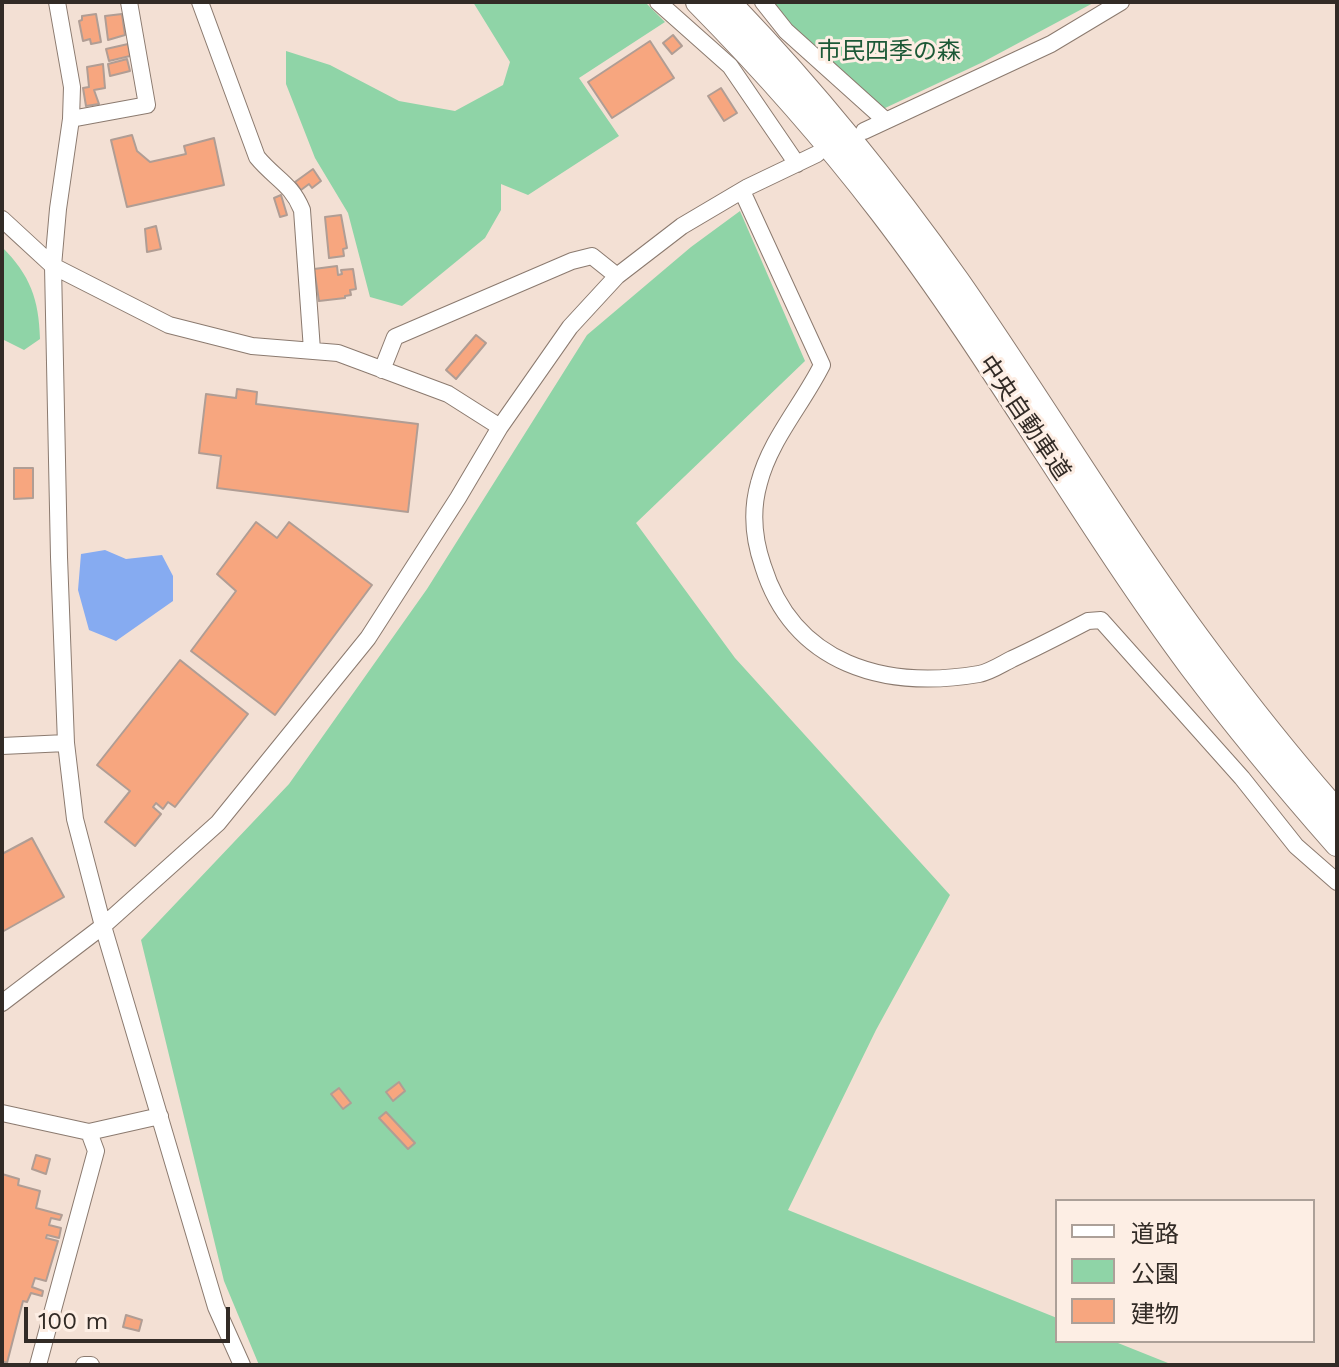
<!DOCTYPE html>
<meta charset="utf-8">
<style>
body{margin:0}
#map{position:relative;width:1339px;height:1367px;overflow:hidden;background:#f3e0d4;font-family:"Work Sans","Noto Sans JP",sans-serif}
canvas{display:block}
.frame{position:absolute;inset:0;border:4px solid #322b26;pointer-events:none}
.legend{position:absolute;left:1055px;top:1199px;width:260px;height:144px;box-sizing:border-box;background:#fdeee4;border:2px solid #aca098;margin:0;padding:10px 14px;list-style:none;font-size:24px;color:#322b26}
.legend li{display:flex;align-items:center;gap:16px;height:40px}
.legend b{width:40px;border:2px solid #aca098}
.scale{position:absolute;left:24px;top:1307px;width:206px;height:36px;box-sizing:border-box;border:4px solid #322b26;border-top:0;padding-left:10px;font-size:24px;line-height:28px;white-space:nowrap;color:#322b26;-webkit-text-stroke:6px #fdeee4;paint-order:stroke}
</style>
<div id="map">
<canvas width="1339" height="1367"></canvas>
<div class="frame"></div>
<ul class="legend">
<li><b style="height:10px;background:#fff"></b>道路</li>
<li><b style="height:22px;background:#8fd4a7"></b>公園</li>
<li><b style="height:22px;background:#f7a67f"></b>建物</li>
</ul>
<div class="scale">100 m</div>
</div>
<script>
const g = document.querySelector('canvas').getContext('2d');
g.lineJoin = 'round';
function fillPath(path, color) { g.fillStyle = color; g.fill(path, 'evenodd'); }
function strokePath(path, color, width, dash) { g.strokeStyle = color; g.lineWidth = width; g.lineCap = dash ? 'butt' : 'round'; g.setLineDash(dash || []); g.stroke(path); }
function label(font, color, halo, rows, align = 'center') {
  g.font = font + ' "Work Sans","Noto Sans JP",sans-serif'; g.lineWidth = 6; g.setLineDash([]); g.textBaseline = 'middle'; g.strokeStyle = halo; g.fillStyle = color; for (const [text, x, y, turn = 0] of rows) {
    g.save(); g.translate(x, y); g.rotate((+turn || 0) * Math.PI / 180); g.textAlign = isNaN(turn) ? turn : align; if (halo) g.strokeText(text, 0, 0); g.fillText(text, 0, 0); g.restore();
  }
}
fillPath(new Path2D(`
 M473,2H645L665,22L579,78L619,136L528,195L501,184V210L485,238L402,306L370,297L348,213L315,158L286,84V51L330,65L399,101L455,111L503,85L510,62Z
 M768,2H1095L983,62L883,109L792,30Z
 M740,211L805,361L636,523L735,658L950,895L876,1030L788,1210L1057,1318V1341H1113L1173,1365H259L224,1281L141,940L289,784L427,589L587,335L691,247Z
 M2,247C30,275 39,299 40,339L24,350L2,339Z`), '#8fd4a7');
fillPath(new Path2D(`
 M105,550L126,559L162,555L173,576V601L116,641L89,630L78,590L81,554Z`), '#86abf1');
const building = new Path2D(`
 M96,14L101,42L91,44L90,39L83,41L79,21L82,20V16Z
 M122,14L125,35L108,40L105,16Z
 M673,35L682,46L672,54L663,43Z
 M650,41L674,78L612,118L588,82Z
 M128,44L130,56L109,61L106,49Z
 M127,59L130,71L110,76L108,64Z
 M103,64L105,88L94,90L99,104L86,106L83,88L89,87L87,67Z
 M721,88L737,113L724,121L708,96Z
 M132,135L137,151L150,162L186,154L184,146L214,138L224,185L127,207L111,140Z
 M313,169L321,181L312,188L309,184L301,190L295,182Z
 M281,195L287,215L280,217L274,198Z
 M341,215L347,248L343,249L344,256L329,258L325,217Z
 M156,226L161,249L147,252L145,229Z
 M337,266L338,275L342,274L341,270L353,269L356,289L350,290L351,295L345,296V298L319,301L314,269Z
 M476,335L486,343L456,379L446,370Z
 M237,389L257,392L256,404L418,424L408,512L217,488L221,456L199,453L206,394L236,398Z
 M14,468H33V498L14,499Z
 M256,522L277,538L289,522L372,585L275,715L191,651L236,591L217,574Z
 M180,660L248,714L175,807L168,802L163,809L156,803L153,807L161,814L135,846L105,822L130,791L97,765Z
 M32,838L64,897L2,932V854Z
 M399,1082L405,1091L393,1101L386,1092Z
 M339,1088L351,1103L343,1109L331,1094Z
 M386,1112L415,1143L408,1149L379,1118Z
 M36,1155L50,1159L46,1174L32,1169Z
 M2,1174L19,1179L18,1185L40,1191L36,1208L62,1215L60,1220L51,1218L49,1225L61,1228L59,1238L47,1235L46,1238L58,1241L46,1281L35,1278L32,1287L43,1291L42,1296L31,1293L27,1302L23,1301L7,1363L2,1361Z
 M126,1315L142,1320L139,1331L123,1327Z`);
fillPath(building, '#f7a67f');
strokePath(building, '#b09d94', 2);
const minor = new Path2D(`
 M57,2L72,87L71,119L58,209L53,266L59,557L66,743L75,819L103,926L216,1307L242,1365
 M200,2L257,157C275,179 291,183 302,210L312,350
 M658,2L730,66L797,164
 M763,2L786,31L885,120
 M71,119L147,105L129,2
 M864,131L1051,44L1121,2
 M742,191L822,365C802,405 770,440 759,483C751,511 754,540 763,566C794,665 885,690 979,674C990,672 1002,664 1012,659C1038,647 1063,634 1088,621L1101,620L1242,778L1296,846L1337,882
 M2,219L53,266L169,325L252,346L338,353L448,394L500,427
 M382,370L395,337L572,261L592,256L617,276
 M2,746L66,743
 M2,1003L103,926L218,823L368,638L458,498L500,427L570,327L617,276L682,226L748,187L817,154
 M2,1113L89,1132L160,1116
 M38,1365L96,1151L89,1132
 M84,1365H91`);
const highway = new Path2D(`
 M698,2C763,68 825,138 881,211C993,357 1082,519 1191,666C1237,727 1286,786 1337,844
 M728,2C812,89 888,183 958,282C1043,404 1119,533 1208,652C1249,707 1292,761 1337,812`);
strokePath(minor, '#8b7a6f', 18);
strokePath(highway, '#8b7a6f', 26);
strokePath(minor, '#fff', 16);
strokePath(highway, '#fff', 24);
label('24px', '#1d5937', '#fdeee4', [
 ["市民四季の森",889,52]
]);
label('24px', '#322b26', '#fdeee4', [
 ["中央自動車道",1024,418,56]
]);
</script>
